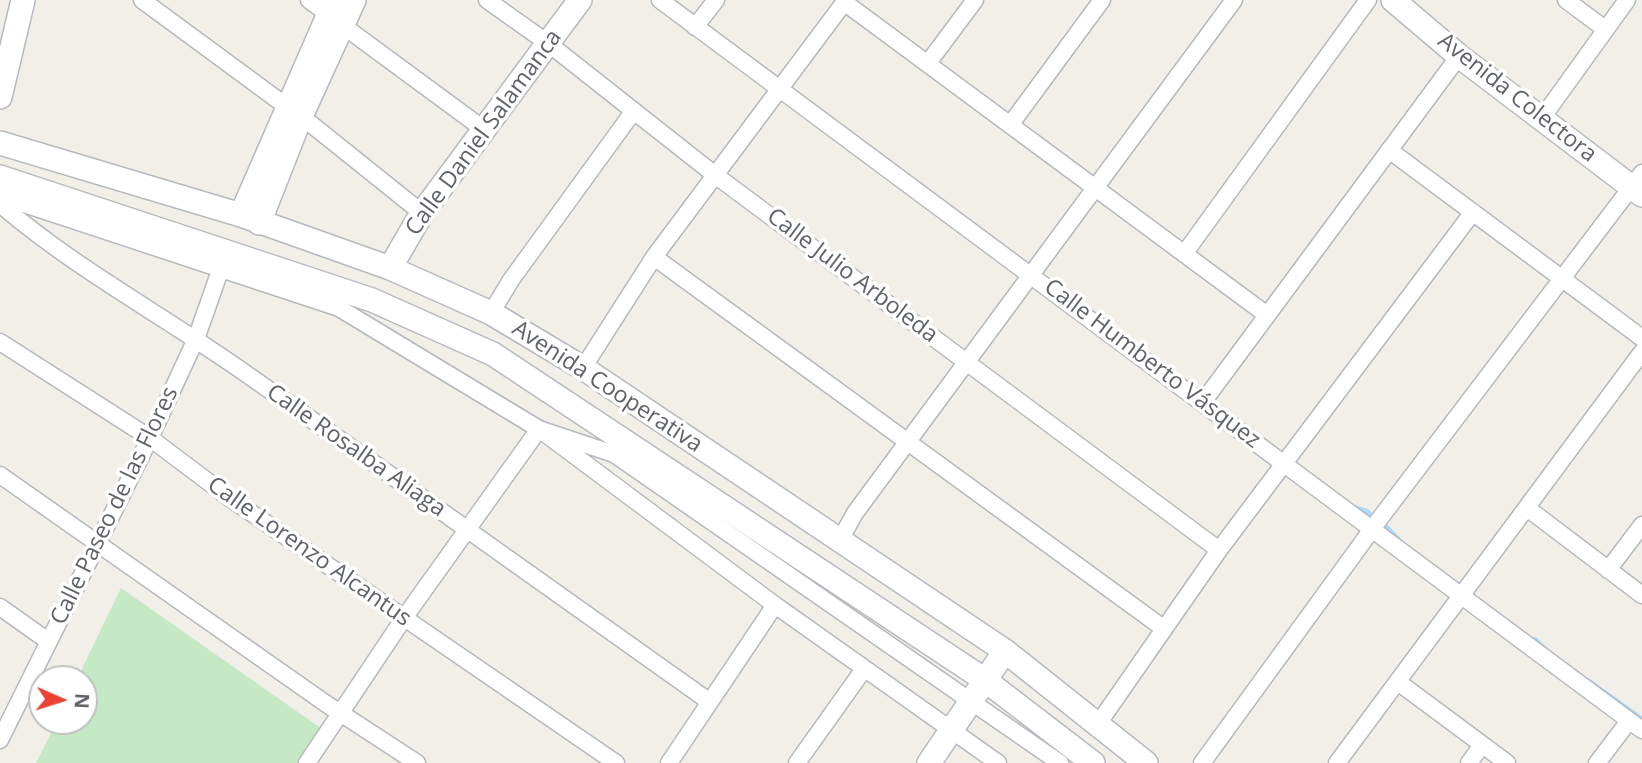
<!DOCTYPE html>
<meta charset="utf-8">
<style>
body{margin:0}
#map{position:relative;width:1642px;height:763px;overflow:hidden;background:#f1efe8;font-family:"Open Sans",sans-serif}
canvas{display:block}
.north{position:absolute;left:28px;top:665px;width:70px;height:70px;box-sizing:border-box;background:#fff;border:2px solid #bfc1c3;border-radius:50%;rotate:93deg;font-size:19px;font-weight:700;line-height:28px;text-align:center;color:#5f6368}
.north::after{content:'';display:block;margin:auto;width:24px;height:32px;background:#ea4335;clip-path:polygon(50% 0,100% 100%,50% 72%,0 100%)}
</style>
<div id="map">
<canvas width="1642" height="763"></canvas>
<div class="north">N</div>
</div>
<script>
const g = document.querySelector('canvas').getContext('2d');
g.lineJoin = 'round';
function fillPath(path, color) { g.fillStyle = color; g.fill(path, 'evenodd'); }
function strokePath(path, color, width, dash) { g.strokeStyle = color; g.lineWidth = width; g.lineCap = dash ? 'butt' : 'round'; g.setLineDash(dash || []); g.stroke(path); }
function label(font, color, halo, rows, align = 'center') {
  g.font = font + ' "Open Sans",sans-serif'; g.lineWidth = 7; g.setLineDash([]); g.textBaseline = 'middle'; g.strokeStyle = halo; g.fillStyle = color; for (const [text, x, y, turn = 0] of rows) {
    g.save(); g.translate(x, y); g.rotate((+turn || 0) * Math.PI / 180); g.textAlign = isNaN(turn) ? turn : align; if (halo) g.strokeText(text, 0, 0); g.fillText(text, 0, 0); g.restore();
  }
}
fillPath(new Path2D(`
 M121,588L332,736L312,763H36L57,721H84V679H77Z`), '#c5e8c5');
strokePath(new Path2D(`
 M1062,290L1122,334
 M1261,456L1276,467
 M1353,507L1367,511L1375,519
 M1383,523L1403,544
 M1530,640L1535,639L1545,649
 M1589,681L1642,719`), '#aadaff', 4.5);
const street = new Path2D(`
 M142,0L286,106
 M309,0L328,14
 M487,0L549,44L715,175L1219,550
 M660,0L1642,730
 M1566,0L1605,29
 M844,2L1267,315
 M342,25L486,131
 M695,27L716,0
 M928,63L975,0
 M301,116L422,213
 M1542,118L1627,0
 M1010,125L1102,0
 M1389,150L1642,338
 M0,196L339,308L539,429L775,605L998,763
 M0,204C72,266 157,312 235,366C394,477 552,589 710,702
 M1184,254L1368,0
 M654,257L1163,628
 M491,313L511,280L633,112
 M0,342L150,438L231,499L616,763
 M583,368L654,257L846,0
 M1203,402L1459,56
 M0,475L325,703L417,763
 M1527,508L1642,595
 M839,542L855,513L1234,0
 M1608,570L1642,525
 M0,607L48,641
 M1398,682L1507,763
 M1098,724L1219,550L1473,212
 M0,740L150,438L196,339L221,268
 M307,763L404,618L539,429L614,454L1060,763
 M669,763L775,605
 M797,763L864,669
 M1202,763L1378,521L1642,173
 M1337,763L1642,352
 M1469,763L1482,745
 M1597,763L1629,721`);
const secondary = new Path2D(`
 M1393,0L1459,56L1642,195
 M0,97L23,0
 M0,143L241,215L390,268L491,313L583,368L1005,651L1146,763
 M0,177L372,300L493,354L985,680L1093,763
 M241,215L335,0
 M259,223L301,116L354,0
 M390,268L422,213L580,0
 M929,763L1005,651`);
strokePath(street, '#b5b8bc', 19);
strokePath(secondary, '#b6babf', 26);
strokePath(street, '#fff', 16);
strokePath(secondary, '#fff', 23);
label('23px', '#5f6368', '#fff', [
 ["Avenida Colectora",1517,98,38],
 ["Calle Daniel Salamanca",484,133,-54],
 ["Calle Julio Arboleda",852,276,37],
 ["Calle Humberto Vásquez",1152,364,37],
 ["Avenida Cooperativa",607,387,33],
 ["Calle Rosalba Aliaga",356,451,35],
 ["Calle Paseo de las Flores",115,506,-64],
 ["Calle Lorenzo Alcantus",309,552,35]
]);
</script>
